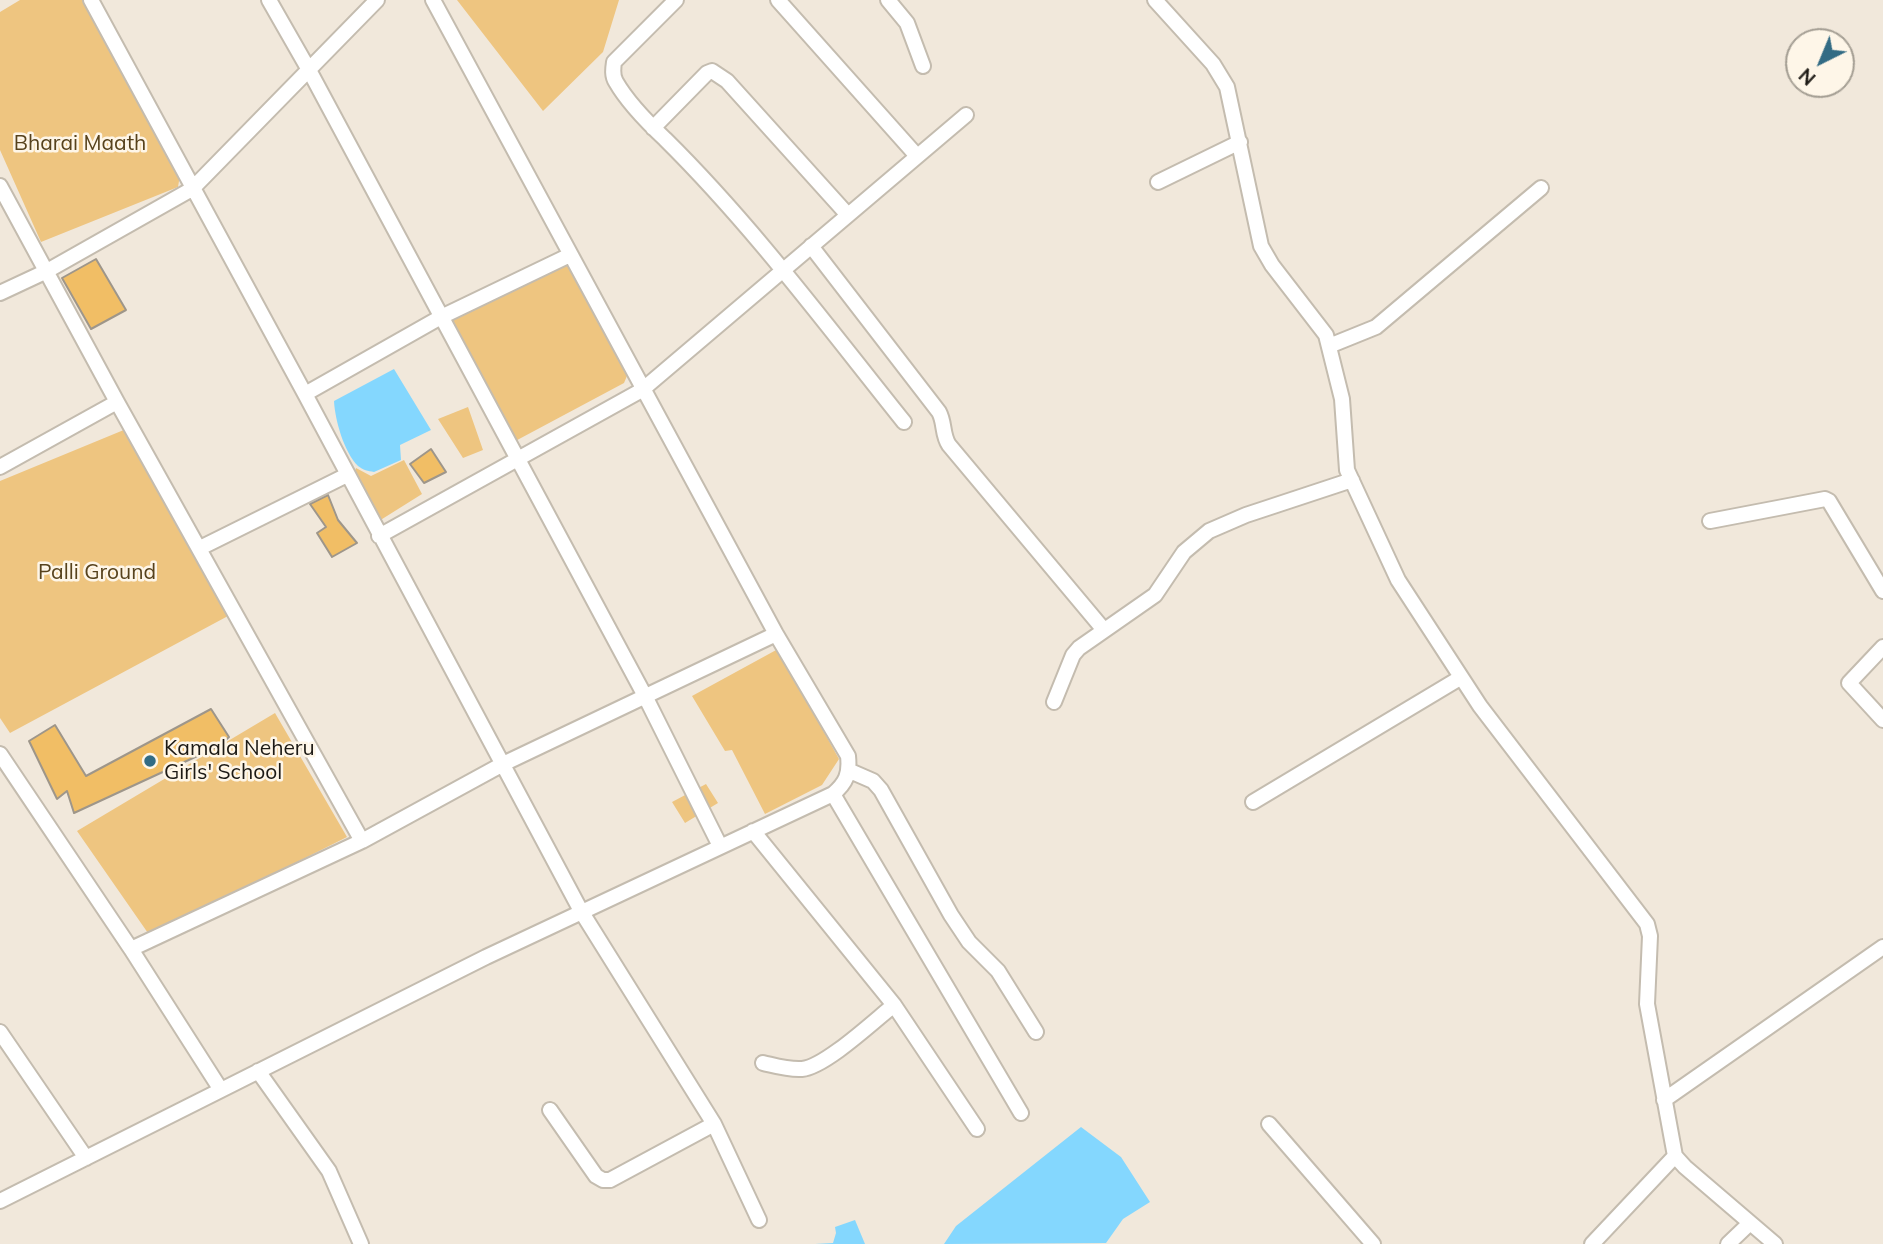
<!DOCTYPE html>
<style>
body{margin:0}
#map{position:relative;width:1883px;height:1244px;overflow:hidden;background:#f1e8db;font-family:Mulish,sans-serif}
canvas{display:block}
.north{position:absolute;left:1785px;top:28px;width:70px;height:70px;box-sizing:border-box;background:#fef6e8;border:2px solid #a49e93;border-radius:50%;rotate:223deg;font-size:19px;font-weight:700;line-height:28px;text-align:center;color:#1c1914}
.north::after{content:'';display:block;margin:auto;width:24px;height:32px;background:#326b84;clip-path:polygon(50% 0,100% 100%,50% 72%,0 100%)}
</style>
<div id="map">
<canvas width="1883" height="1244"></canvas>
<div class="north">N</div>
</div>
<script>
const g = document.querySelector('canvas').getContext('2d');
g.lineJoin = 'round';
function fillPath(path, color) { g.fillStyle = color; g.fill(path, 'evenodd'); }
function strokePath(path, color, width, dash) { g.strokeStyle = color; g.lineWidth = width; g.lineCap = dash ? 'butt' : 'round'; g.setLineDash(dash || []); g.stroke(path); }
function label(font, color, halo, rows, align = 'center') {
  g.font = font + ' Mulish,sans-serif'; g.lineWidth = 5; g.setLineDash([]); g.textBaseline = 'middle'; g.strokeStyle = halo; g.fillStyle = color; for (const [text, x, y, turn = 0] of rows) {
    g.save(); g.translate(x, y); g.rotate((+turn || 0) * Math.PI / 180); g.textAlign = isNaN(turn) ? turn : align; if (halo) g.strokeText(text, 0, 0); g.fillText(text, 0, 0); g.restore();
  }
}
fillPath(new Path2D(`
 M20,0H85L181,169L178,187L41,242L0,150V12Z
 M457,0H619L603,52L543,111Z
 M569,261L629,371L624,383L506,446L443,319Z
 M468,407L483,450L463,458L438,419Z
 M131,427L228,616L10,733L0,718V481Z
 M404,460L422,494L379,521L355,471L356,468L371,476Z
 M778,649L839,759L822,785L765,814L732,750L725,751L692,696Z
 M275,713L347,837L150,936L77,831Z
 M706,784L718,803L685,823L672,802Z`), '#eec580');
fillPath(new Path2D(`
 M394,369L431,430L400,445L401,460L374,472C368,471 363,470 358,466C344,452 335,420 334,401Z
 M1081,1127L1121,1157L1150,1202L1123,1219L1106,1243L944,1244L956,1226Z
 M855,1220L865,1244H815L833,1243L836,1233L835,1227Z`), '#84d7fe');
const building = new Path2D(`
 M96,259L126,310L91,329L62,278Z
 M431,449L446,472L424,483L410,464Z
 M328,495L338,520L357,543L332,557L317,533L326,527L310,504Z
 M211,709L229,737L219,746L74,813L67,791L57,799L29,741L55,725L86,776Z`);
fillPath(building, '#f1be65');
strokePath(building, '#9e968a', 2);
const street = new Path2D(`
 M91,0L305,394L581,911L714,1124L759,1220
 M269,0L309,70L645,696L720,846
 M676,0L614,62C613,69 612,76 616,82C628,103 648,123 665,139C753,226 827,326 904,422
 M778,0L917,156
 M888,0L907,23L923,66
 M1155,0L1213,64L1227,87L1261,246L1272,265L1326,335L1342,399L1347,470L1398,580L1480,706L1647,924L1650,936L1647,1004L1675,1156L1685,1167L1775,1244
 M653,128L707,73L712,71L727,81L847,214
 M1158,182L1240,142
 M0,186L117,402L362,841
 M811,246L939,412C945,423 942,435 949,445L1104,630
 M0,293L47,271L192,189L377,0
 M1329,346L1376,327L1541,188
 M305,394L441,317L570,255
 M0,467L117,402
 M1710,521L1825,499L1829,501L1883,591
 M379,536L642,390L966,115
 M200,548L347,475
 M1883,647L1849,683L1883,720
 M1054,702L1073,655L1079,648L1155,595L1184,552L1209,531L1246,515L1352,480
 M0,754L131,949L221,1090
 M850,771L873,781L881,790L951,915L969,942L998,971L1036,1032
 M833,794L1021,1113
 M1253,802L1460,678
 M753,831L894,1005L977,1129
 M131,949L362,841L503,764L776,634
 M0,1032L86,1158
 M763,1063C776,1066 789,1070 802,1069C825,1067 874,1021 894,1005
 M258,1071L329,1171L361,1244
 M1664,1100L1883,947
 M550,1110L596,1176L603,1180H610L714,1124
 M1269,1124L1373,1244
 M0,1201L486,957L833,794C846,783 850,774 848,756L776,634L433,0
 M1592,1244L1675,1156
 M1728,1244L1750,1223`);
strokePath(street, '#c4bcaf', 18);
strokePath(street, '#fff', 14);
for (const [x, y, r, color] of [
 [150,761,7,"#326b84"]
]) { const dot = new Path2D(); dot.arc(x, y, r, 0, 2 * Math.PI); g.fillStyle = color; g.fill(dot); strokePath(dot, '#fef6e8', 2.5); }
label('21px', '#57421c', '#fef6e8', [
 ["Bharai Maath",80,144],
 ["Palli Ground",97,573]
]);
label('21px', '#1c1914', '#fef6e8', [
 ["Kamala Neheru",164,749],
 ["Girls' School",164,773]
], 'left');
</script>
